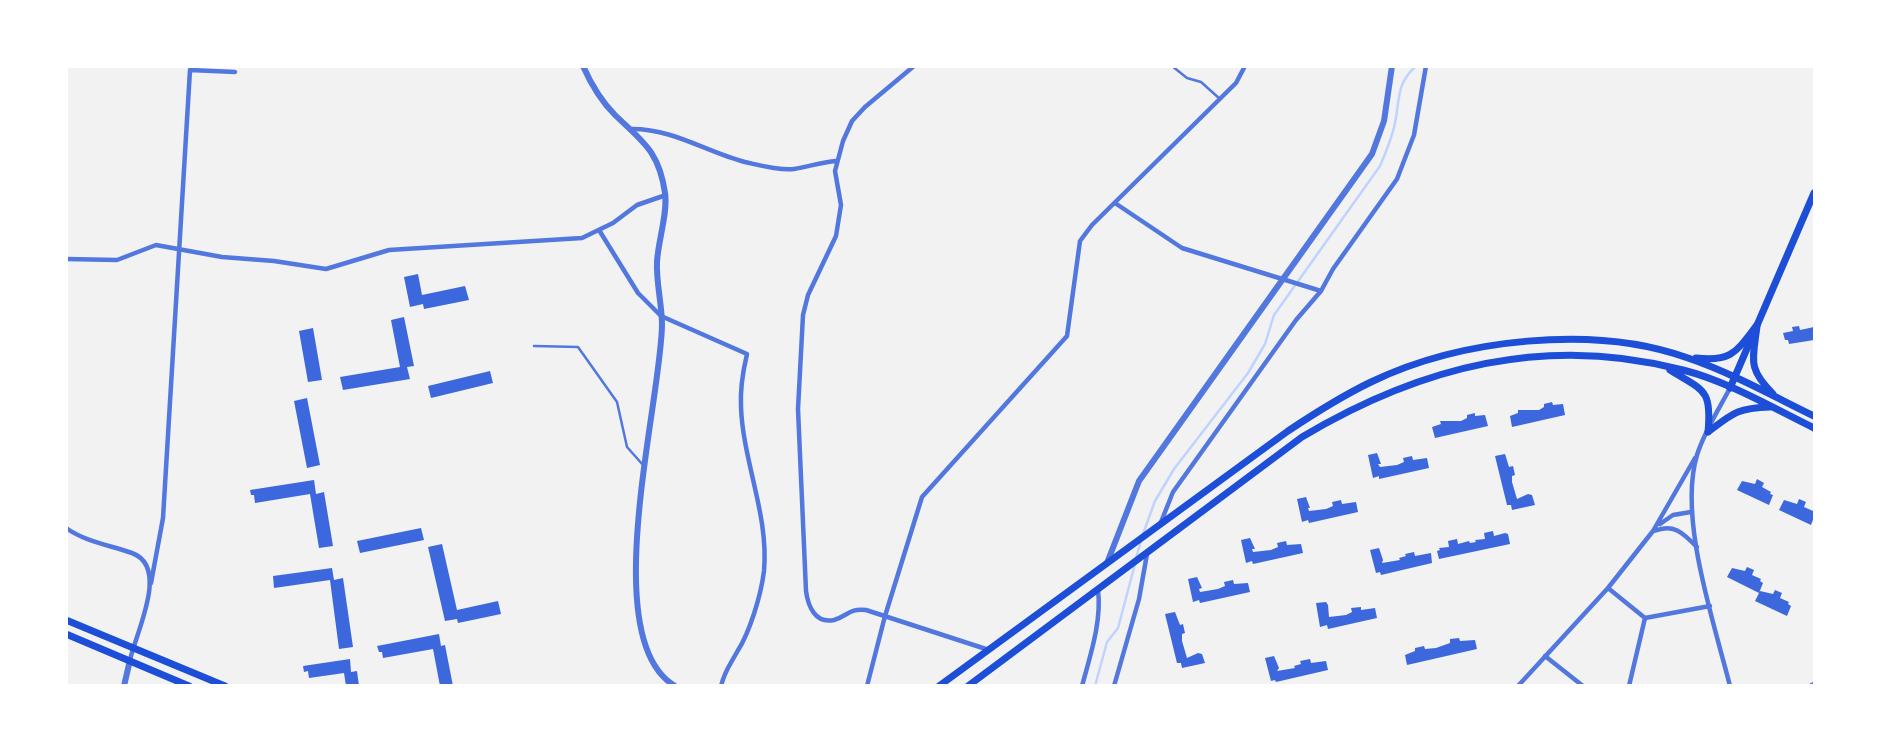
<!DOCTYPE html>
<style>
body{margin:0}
#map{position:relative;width:1881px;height:752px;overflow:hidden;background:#f2f2f2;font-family:"Roboto Serif",serif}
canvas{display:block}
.frame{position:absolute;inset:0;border:68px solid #fff;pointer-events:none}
</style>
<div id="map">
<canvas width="1881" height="752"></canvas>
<div class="frame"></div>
</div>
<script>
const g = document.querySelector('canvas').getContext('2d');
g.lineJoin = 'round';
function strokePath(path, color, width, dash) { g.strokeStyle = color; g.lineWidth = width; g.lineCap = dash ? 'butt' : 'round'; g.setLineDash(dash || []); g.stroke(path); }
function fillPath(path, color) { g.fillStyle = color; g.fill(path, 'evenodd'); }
strokePath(new Path2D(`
 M1143,534L1155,501L1174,469L1248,373L1265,344L1274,315L1380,166C1386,152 1392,138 1395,123C1400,99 1396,84 1416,66
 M1136,558L1141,541
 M1095,686L1107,642L1118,628L1135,564`), '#bfd3fe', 2.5);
fillPath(new Path2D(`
 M418,274L422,295L465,286L469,300L424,309L423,304L410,307L404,277Z
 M404,317L414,366L407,367L410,379L343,390L340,377L400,367L391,320Z
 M1799,326L1800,330L1814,327V340L1789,344L1788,340H1785L1783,333L1793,331L1792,327Z
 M313,328L322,380L308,382L299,331Z
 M490,371L493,383L431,398L428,386Z
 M307,398L320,465L307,468L294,401Z
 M1552,402L1553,405L1563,404L1565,415L1512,427L1510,416L1518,413V410H1539L1544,407V404Z
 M1475,413V416L1485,415L1488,426L1435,438L1432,427L1441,424L1440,421H1461L1467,418V415Z
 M1377,453L1381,464H1378L1380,467L1397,465L1404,462L1403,458L1412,456L1413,460L1427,458L1429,468L1379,479V476L1373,478L1368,455Z
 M1505,454L1509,467L1513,466L1515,475L1512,476V482L1517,499L1528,494L1532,495L1535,505L1512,510L1511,505H1507L1495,456Z
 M1757,479L1764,483L1762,487L1771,492L1770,494L1773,495L1769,505L1737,490L1742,481L1755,484Z
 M314,480L316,494L324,492L333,546L319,548L310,494L255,503L254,495H251L250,490Z
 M1306,497L1310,508H1308L1309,511L1326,509L1333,506L1332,502L1341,500L1342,504L1356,502L1358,512L1309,523L1308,520L1302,522L1297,499Z
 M1799,499L1806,502L1804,507L1813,511L1814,517L1811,525L1779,510L1784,500L1797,504Z
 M421,528L424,540L360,553L357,541Z
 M1493,531L1494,536L1505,533L1508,534L1510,544L1439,559L1437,551L1440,550L1439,548L1449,547L1448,541L1457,539L1458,544L1469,541L1470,543L1476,542L1475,540L1485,539L1484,533Z
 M1250,538L1255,549H1252L1253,552L1271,550L1278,547L1277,543L1286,541L1287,545L1301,544L1303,553L1253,564L1252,561L1246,563L1241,540Z
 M442,544L457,610L498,601L501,614L458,623L457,619L445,621L428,547Z
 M1379,548L1383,560L1382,563L1400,560L1399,558L1406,556L1405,554L1414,552L1415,556L1431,553L1432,563L1381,575L1380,572L1376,573L1370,550Z
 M1747,567L1754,570L1752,575L1761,579L1760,581L1763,583L1759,593L1727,577L1732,568L1745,571Z
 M332,568L334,580L343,578L353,647L339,649L330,580L274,588L273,576Z
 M1197,577L1202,588L1199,589L1200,592L1218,589L1225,586L1224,582L1233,580L1234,584L1248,583L1250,592L1200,603L1199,600L1193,602L1188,579Z
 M1775,590L1782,593L1780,598L1789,602L1788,604L1791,606L1787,616L1755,601L1760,591L1773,594Z
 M1326,602L1328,605L1329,617L1346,615L1352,612L1351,608L1361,607V610L1375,608L1377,618L1328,629L1327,625L1320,627L1316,603Z
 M1175,612L1180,625L1183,624L1185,633L1182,634V641L1187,658L1198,653L1202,654L1205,663L1182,668L1181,663H1177L1165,614Z
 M439,634L441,646L445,645L453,686H440L433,649L383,658L382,652H379L377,646Z
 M1459,638L1460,641L1475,640L1477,649L1407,665L1405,655L1415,651V648L1424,646L1425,649L1436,648L1450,643V639Z
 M1274,656L1279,668L1277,671L1295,668L1294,666L1301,664L1300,661L1310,659L1311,663L1326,661L1328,670L1276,682L1275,680L1271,681L1265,658Z
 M350,659L351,672L357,671L359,686H346L344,673L309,678L308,671L304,672L303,666Z`), '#3d67dc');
strokePath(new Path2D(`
 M1172,66L1187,78L1201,82L1220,99
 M534,346L578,347L617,402L627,447L643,465`), '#5277de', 2.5);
strokePath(new Path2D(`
 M914,66L865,107L852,121L843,141L835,171L841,205L836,236L808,295L803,315L798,409L806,591C808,606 815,624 834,620C848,616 849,608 866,610L989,650
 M632,129C674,129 706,152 745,162C759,165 780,171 794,169C808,167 821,162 836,161
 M1115,203L1182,248L1321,291
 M599,230L638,293L661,316L747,354C743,371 740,390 741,407C743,462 769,515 764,571C761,595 750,632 737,652C730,665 725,670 721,686
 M66,259L117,260L156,245L222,257L274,261L326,269L389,250L582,238L613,223L637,205L666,195
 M1730,388C1719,409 1704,432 1697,455C1678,518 1714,622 1730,686
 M1161,522L1173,492L1296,320L1321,291L1333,269L1397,179L1414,135L1426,66
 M1660,524L1673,515L1691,512
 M66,528C86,542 109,545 132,553C170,567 136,632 130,660
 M1654,531C1674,523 1683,533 1697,547
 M151,583L163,518L190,70L235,72
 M1608,588L1645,618L1629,686
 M1645,618L1710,606
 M1545,656L1583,686
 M867,686L885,616L922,497L1067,336L1080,241L1092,225L1236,83L1245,66
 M1082,686C1090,656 1102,621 1098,590
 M1114,686L1139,599L1147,554
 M1518,686L1608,588L1653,531L1695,458
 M1810,686L1814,684`), '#5277de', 4.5);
strokePath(new Path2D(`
 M583,66C591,84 601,101 615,115C643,142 659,151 665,193C668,213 658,241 657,262C656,283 662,304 662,325C661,403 596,640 675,686
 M1107,563L1139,481L1372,154L1384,121L1392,66
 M124,686L130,660`), '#5277de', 6);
strokePath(new Path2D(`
 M1730,388L1814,193`), '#1d4ed8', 7);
strokePath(new Path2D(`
 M1757,326C1753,360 1747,368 1773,394
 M1696,358C1732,362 1736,352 1757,325
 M1670,370C1704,391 1712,389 1708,432
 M1708,432C1733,413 1737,408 1770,407
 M66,620L225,686
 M66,634L189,686
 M939,686L1288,431C1315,413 1342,396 1371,382C1460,339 1594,324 1688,358C1732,373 1773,396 1814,416
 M968,686L1302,437C1421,366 1547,334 1683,370C1727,381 1773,408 1814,428`), '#1d4ed8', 7);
</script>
